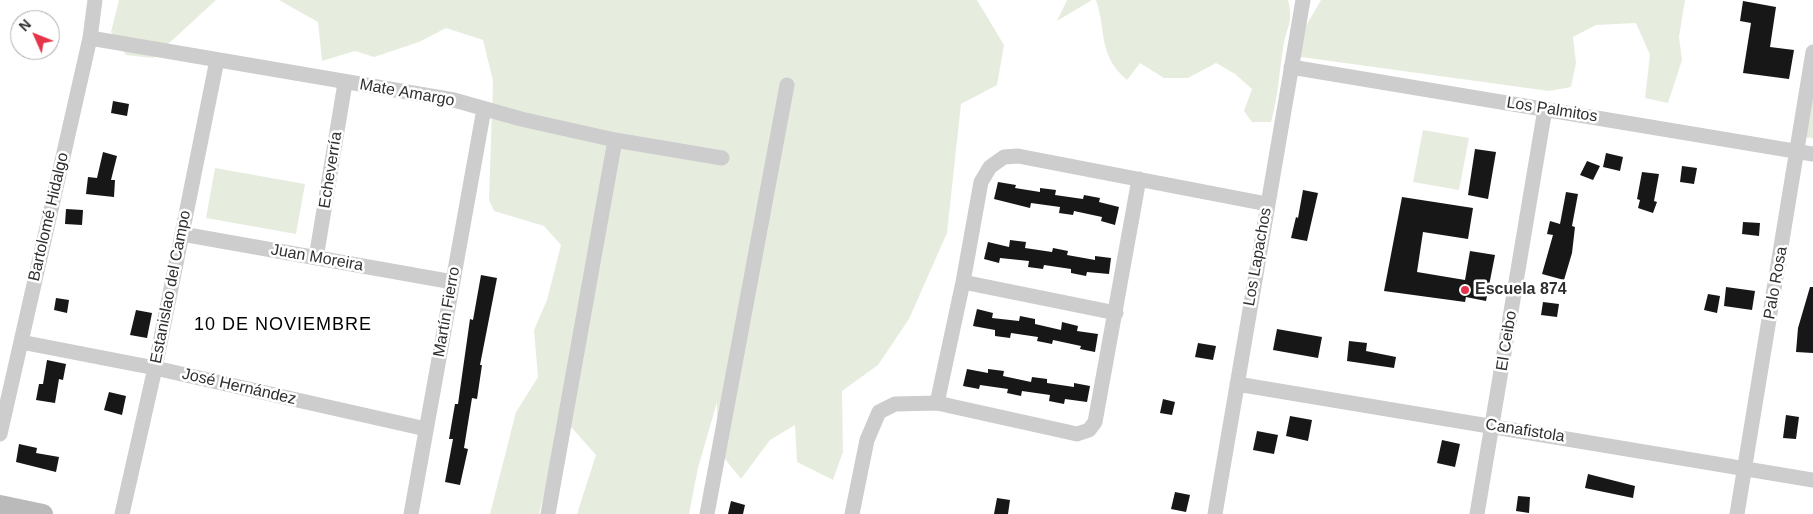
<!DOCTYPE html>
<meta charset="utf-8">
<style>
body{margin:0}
#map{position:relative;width:1813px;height:514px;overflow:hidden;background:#fff;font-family:Arial,sans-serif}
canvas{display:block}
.north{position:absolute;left:10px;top:10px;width:50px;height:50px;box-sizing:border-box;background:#fff;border:1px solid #acacac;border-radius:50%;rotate:314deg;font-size:14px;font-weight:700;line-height:20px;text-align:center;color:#303030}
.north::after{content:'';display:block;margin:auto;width:18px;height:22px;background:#e5344a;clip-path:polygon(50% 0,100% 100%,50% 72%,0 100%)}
</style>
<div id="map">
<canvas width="1813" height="514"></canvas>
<div class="north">N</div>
</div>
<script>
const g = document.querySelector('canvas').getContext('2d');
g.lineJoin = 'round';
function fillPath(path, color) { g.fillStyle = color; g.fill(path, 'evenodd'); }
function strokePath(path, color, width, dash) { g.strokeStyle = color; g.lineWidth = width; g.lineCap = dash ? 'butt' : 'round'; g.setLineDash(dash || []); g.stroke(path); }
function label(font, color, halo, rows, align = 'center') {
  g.font = font + ' Arial,sans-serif'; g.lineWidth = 5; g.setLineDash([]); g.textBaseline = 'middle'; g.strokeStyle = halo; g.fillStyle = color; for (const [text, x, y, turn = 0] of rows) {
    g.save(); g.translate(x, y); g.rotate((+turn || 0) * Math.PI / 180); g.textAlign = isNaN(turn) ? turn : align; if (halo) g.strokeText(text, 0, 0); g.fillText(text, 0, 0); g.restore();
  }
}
fillPath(new Path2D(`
 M119,0H216L153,58L126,55L111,32Z
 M279,0H977L1004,45L997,85L961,104L947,233L909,319L878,365L842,391L843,452L833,480L797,462L795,425L770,440L741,479L717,449V402L698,468L689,514H577L596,455L563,418L539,514H490L516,412L538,377L534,330L547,300L561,245L544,226L494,211L489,200L493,81L483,40L446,28L419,42L374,57L355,51L322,61L318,22Z
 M1067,0H1092L1057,21Z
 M1096,0H1288C1294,25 1286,26 1283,49C1279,74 1278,97 1271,122H1252L1244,111L1252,89L1235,74L1216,63L1188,78H1164L1140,63L1127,80C1097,54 1107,32 1096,0Z
 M1321,0H1685L1679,37L1682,60L1668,103L1645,98L1650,55L1636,23L1596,25L1573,37L1576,63L1571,87L1549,91L1301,57L1299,38Z
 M1813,84V138L1802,137Z
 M1423,130L1469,138L1459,190L1413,182Z
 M215,168L305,184L296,234L206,218Z`), '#e7edde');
fillPath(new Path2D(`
 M1743,1L1776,7L1770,47L1794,50L1789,79L1743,73L1751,23L1740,21Z
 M113,101L129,104L127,116L111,113Z
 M1475,149L1496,152L1488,199L1468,195Z
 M103,152L117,156L111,180H115L114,197L86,194L88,177L97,178Z
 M1606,153L1623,157L1620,171L1603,167Z
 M1587,161L1600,166L1593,180L1580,175Z
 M1682,166L1697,168L1694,184L1680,182Z
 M1642,172L1659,174L1654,201L1657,202L1653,213L1638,208L1640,200L1637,199Z
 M998,182L1016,185L1015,188L1040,192V188L1056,190L1055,195L1083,199L1084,195L1100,198L1099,202L1119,207L1115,225L1101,221L1102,217L1074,211L1073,215L1059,213L1060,207L1031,203L1030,208L994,199Z
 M1303,190L1318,193L1307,241L1291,238L1296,217L1298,218Z
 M1566,192L1578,194L1572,226L1575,227L1572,253L1564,280L1542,274L1553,235L1547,234L1550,221L1560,224Z
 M1402,197L1473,208L1468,239L1423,232L1417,272L1465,280L1470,251L1495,255L1486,301L1466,297L1465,302L1384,291Z
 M66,209L83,210L82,225L65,224Z
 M1743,222L1760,223L1759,236L1742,234Z
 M1010,240L1026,242L1025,248L1052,252L1053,248L1068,251L1067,255L1095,260V256L1111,258L1109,274L1087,272L1086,276L1071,273V269L1044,265L1043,269L1028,267L1029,261L1000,258L999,263L984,259L988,242L1009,247Z
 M481,275L497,278L480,365H482L477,399L472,398L464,448L468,449L460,485L445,482L453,439H449L455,404H458L470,319L473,320Z
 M1726,287L1755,291L1752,310L1724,306Z
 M1810,287H1813V353L1796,352L1798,328Z
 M1708,294L1720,296L1717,313L1704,310Z
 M56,298L69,300L67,313L54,310Z
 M1543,302L1559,304L1557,317L1541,315Z
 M977,309L993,313L992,318L1019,321L1020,316L1035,319V324L1061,330L1062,322L1078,326L1077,331L1098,334L1095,352L1080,349L1081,346L1053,340L1052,344L1037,341L1038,337L1011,333L1010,338L995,336V330L973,326Z
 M136,310L152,313L147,338L130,335Z
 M1277,329L1322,337L1318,358L1273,350Z
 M1349,341L1367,343L1366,351L1396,357L1394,368L1347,361Z
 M1198,343L1216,346L1213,360L1195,357Z
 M47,360L66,364L63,380L59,379L55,403L36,400L39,384H43Z
 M967,369L988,373V369L1004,371L1003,376L1031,382L1032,377L1047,379V383L1074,387V383L1090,386L1087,402L1065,399L1064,404L1049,401L1050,395L1022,391L1021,396L1007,393L1008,389L980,385L979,389L963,386Z
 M109,392L126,396L122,415L104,410Z
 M1163,399L1175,402L1172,415L1160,413Z
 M1786,415L1799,417L1796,439L1783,438Z
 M1290,416L1312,420L1308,441L1286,436Z
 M1257,431L1278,435L1274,454L1253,450Z
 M1442,440L1460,444L1455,467L1437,463Z
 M19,444L37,448L36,453L59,457L56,472L16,462Z
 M1588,474L1635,486L1633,498L1585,488Z
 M1175,492L1190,495L1186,512L1171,509Z
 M1518,496L1530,497L1529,513L1516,511Z
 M997,498L1010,500L1008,514H994Z
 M731,501L745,505L743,514H728Z`), '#171717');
strokePath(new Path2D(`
 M90,38L454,100L521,119L615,140L722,158
 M1291,67L1813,154
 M182,234L453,282
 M316,258L345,83
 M963,282L1116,313
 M21,342L155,368L426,429
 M1237,384L1813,480
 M937,403L1077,434L1089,430L1095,422L1139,179
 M0,434L90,38L95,0
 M122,514L155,368L217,60
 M411,514L484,109
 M548,514L615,140
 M707,514L787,85
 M852,514L867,440L879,412L895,404L937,403L963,282L981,182L990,167L1004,157L1018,156L1267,204
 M1215,514L1303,0
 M1477,514L1545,109
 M1737,514L1813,52`), '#cdcdcd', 15);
strokePath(new Path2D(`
 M0,505L43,514`), '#bababa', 20);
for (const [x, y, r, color] of [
 [1465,290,5,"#e5344a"]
]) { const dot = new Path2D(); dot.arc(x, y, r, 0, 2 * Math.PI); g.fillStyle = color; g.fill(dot); strokePath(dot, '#fff', 2); }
label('16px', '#303030', '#fff', [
 ["Mate Amargo",407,93,10],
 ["Los Palmitos",1552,110,9],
 ["Echeverría",331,170,-81],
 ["Bartolomé Hidalgo",49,217,-77],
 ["Los Lapachos",1258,257,-80],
 ["Juan Moreira",317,258,10],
 ["Palo Rosa",1776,283,-80],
 ["Estanislao del Campo",171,287,-79],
 ["Martín Fierro",447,312,-80],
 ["El Ceibo",1507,341,-81],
 ["José Hernández",239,387,13],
 ["Canafistola",1525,431,9]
]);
label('bold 16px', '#303030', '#fff', [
 ["Escuela 874",1475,290]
], 'left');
g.letterSpacing = '1px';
label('18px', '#000', '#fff', [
 ["10 DE NOVIEMBRE",283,325]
]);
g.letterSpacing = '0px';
</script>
